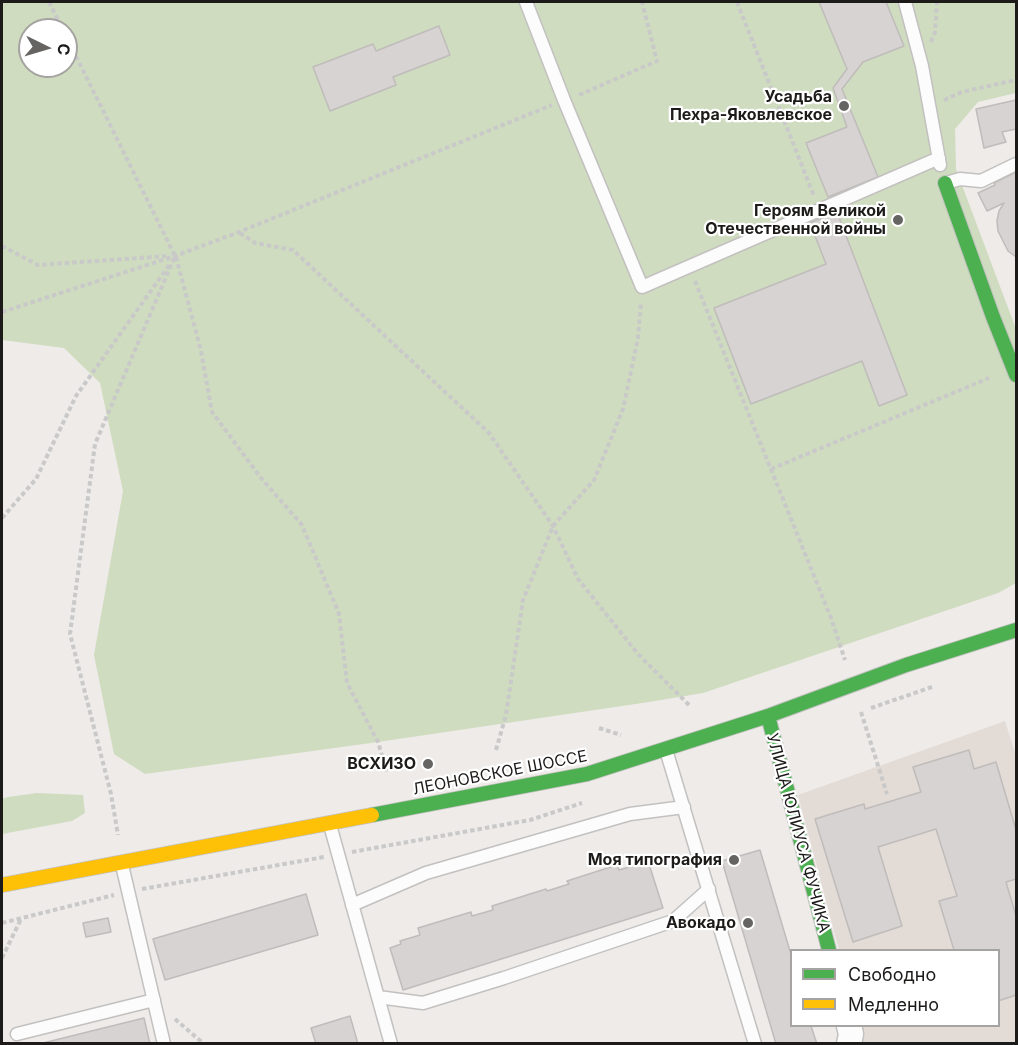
<!DOCTYPE html>
<meta charset="utf-8">
<style>
body{margin:0}
#map{position:relative;width:1018px;height:1045px;overflow:hidden;background:#eeebe9;font-family:Inter,sans-serif}
canvas{display:block}
.frame{position:absolute;inset:0;border:3px solid #1d1b1a;pointer-events:none}
.legend{position:absolute;left:790px;top:949px;width:210px;height:78px;box-sizing:border-box;background:#fff;border:2px solid #a5a4a3;margin:0;padding:8px 10px;list-style:none;font-size:18px;color:#1d1b1a}
.legend li{display:flex;align-items:center;gap:12px;height:30px}
.legend b{width:30px;border:2px solid #a5a4a3}
.north{position:absolute;left:18px;top:18px;width:60px;height:60px;box-sizing:border-box;background:#fff;border:2px solid #a5a4a3;border-radius:50%;rotate:95deg;font-size:16px;font-weight:700;line-height:24px;text-align:center;color:#1d1b1a}
.north::after{content:'';display:block;margin:auto;width:21px;height:27px;background:#666462;clip-path:polygon(50% 0,100% 100%,50% 72%,0 100%)}
</style>
<div id="map">
<canvas width="1018" height="1045"></canvas>
<div class="frame"></div>
<ul class="legend">
<li><b style="height:8px;background:#4caf50"></b>Свободно</li>
<li><b style="height:8px;background:#ffc107"></b>Медленно</li>
</ul>
<div class="north">С</div>
</div>
<script>
const g = document.querySelector('canvas').getContext('2d');
g.lineJoin = 'round';
function fillPath(path, color) { g.fillStyle = color; g.fill(path, 'evenodd'); }
function strokePath(path, color, width, dash) { g.strokeStyle = color; g.lineWidth = width; g.lineCap = dash ? 'butt' : 'round'; g.setLineDash(dash || []); g.stroke(path); }
function label(font, color, halo, rows, align = 'center') {
  g.font = font + ' Inter,sans-serif'; g.lineWidth = 4.5; g.setLineDash([]); g.textBaseline = 'middle'; g.strokeStyle = halo; g.fillStyle = color; for (const [text, x, y, turn = 0] of rows) {
    g.save(); g.translate(x, y); g.rotate((+turn || 0) * Math.PI / 180); g.textAlign = isNaN(turn) ? turn : align; if (halo) g.strokeText(text, 0, 0); g.fillText(text, 0, 0); g.restore();
  }
}
fillPath(new Path2D(`
 M1005,721L1016,756V1043H857L858,1026H998V950H839L798,795Z`), '#e3dbd5');
fillPath(new Path2D(`
 M2,2H1016V93L978,102L955,129L956,169L1016,329V583L998,593L703,693L649,702L378,742L145,774L114,754L94,655L123,491L100,383L64,348L2,340ZM30,30H66V66H30Z
 M37,793L83,795L85,813L72,821L2,834V799L8,797Z`), '#cfdcbf');
const building = new Path2D(`
 M819,2H886L904,46L863,62L842,89L878,177L828,197L806,143L847,127L833,88L847,69Z
 M439,26L450,55L393,77L396,85L330,111L313,67L373,44L376,51Z
 M1016,100V129L1002,132L1006,142L984,148L976,109Z
 M1016,172V257L1008,251L998,231L997,221L999,211L1004,203L987,211L978,193L995,185L994,183Z
 M837,212L907,395L879,406L862,361L751,404L714,308L826,264L810,223Z
 M969,750L974,769L996,762L1016,830V879L1006,882L1016,916V995L998,1001V950H954L939,901L957,896L936,829L878,847L902,926L853,942L815,819L864,804L865,809L921,792L913,767Z
 M760,850L792,958V1026H811L817,1044H776L722,861Z
 M639,864L640,867L649,864L663,908L403,990L390,948L401,944L400,941L420,935L418,928L471,912L472,916L493,910L492,906L546,889L547,891L569,884L567,881L617,865L619,870Z
 M306,894L318,935L165,980L153,939Z
 M108,918L111,932L86,937L83,923Z
 M350,1016L358,1044H316L311,1028Z
 M144,1018L150,1044H39Z`);
fillPath(building, '#d6d3d2');
strokePath(building, '#bfbcbb', 1.5);
const lane = new Path2D(`
 M526,2L564,100L642,287L939,158
 M905,2L922,66L940,165
 M946,183L960,179L981,181L1016,164
 M666,750L755,1044
 M330,825L391,1044
 M122,865L164,1044
 M352,905L426,873L630,814L684,807
 M378,997L423,1003L504,978L673,921L709,889
 M17,1034L154,1000`);
const street = new Path2D(`
 M849,1026L851,1034L849,1044`);
const fast = new Path2D(`
 M945,183L993,317L1016,375
 M768,716L829,950
 M372,815L587,774L768,716L906,665L1016,630`);
const slow = new Path2D(`
 M2,885L372,815`);
strokePath(lane, '#c3c1c0', 15);
strokePath(street, '#c3c1c0', 27);
strokePath(fast, '#c3c1c0', 16);
strokePath(slow, '#c3c1c0', 16);
strokePath(new Path2D(`
 M49,2L63,30
 M737,2L814,196
 M66,36L175,256L95,444L70,634L111,794L118,835
 M931,42L935,32L937,2
 M579,95L657,61L642,2
 M944,100L962,92L1016,80
 M240,233L255,243L293,250L489,433L553,526L578,579L638,654L690,706
 M2,246L38,265L167,256
 M176,257L201,351L212,412L261,478L302,525L339,614L347,683L378,742L387,773
 M695,281L831,618L845,660
 M2,312L175,256L239,232L552,105
 M771,469L989,378
 M2,518L36,479L76,396L170,264
 M871,708L932,687
 M861,712L887,794
 M599,728L621,735
 M496,750L506,715L523,600L553,526L594,480L623,409L638,338L641,302
 M352,852L530,820L582,803
 M142,889L324,857
 M2,923L114,895
 M2,958L21,919
 M175,1019L204,1044`), '#c9c9c9', 4, [4.5, 3]);
strokePath(lane, '#fcfcfc', 12);
strokePath(street, '#fcfcfc', 24);
strokePath(fast, '#4caf50', 14);
strokePath(slow, '#ffc107', 14);
for (const [x, y, r, color] of [
 [844,106,6,"#666462"],
 [898,220,6,"#666462"],
 [428,764,6,"#666462"],
 [734,860,6,"#666462"],
 [748,923,6,"#666462"]
]) { const dot = new Path2D(); dot.arc(x, y, r, 0, 2 * Math.PI); g.fillStyle = color; g.fill(dot); strokePath(dot, '#fff', 2); }
label('bold 16px', '#1d1b1a', '#fff', [
 ["Усадьба",832,97],
 ["Пехра-Яковлевское",832,115],
 ["Героям Великой",886,211],
 ["Отечественной войны",886,229],
 ["ВСХИЗО",416,764],
 ["Моя типография",722,860],
 ["Авокадо",736,923]
], 'right');
label('16px', '#1d1b1a', '#fff', [
 ["ЛЕОНОВСКОЕ ШОССЕ",500,773,-11],
 ["УЛИЦА ЮЛИУСА ФУЧИКА",798,833,75]
]);
</script>
